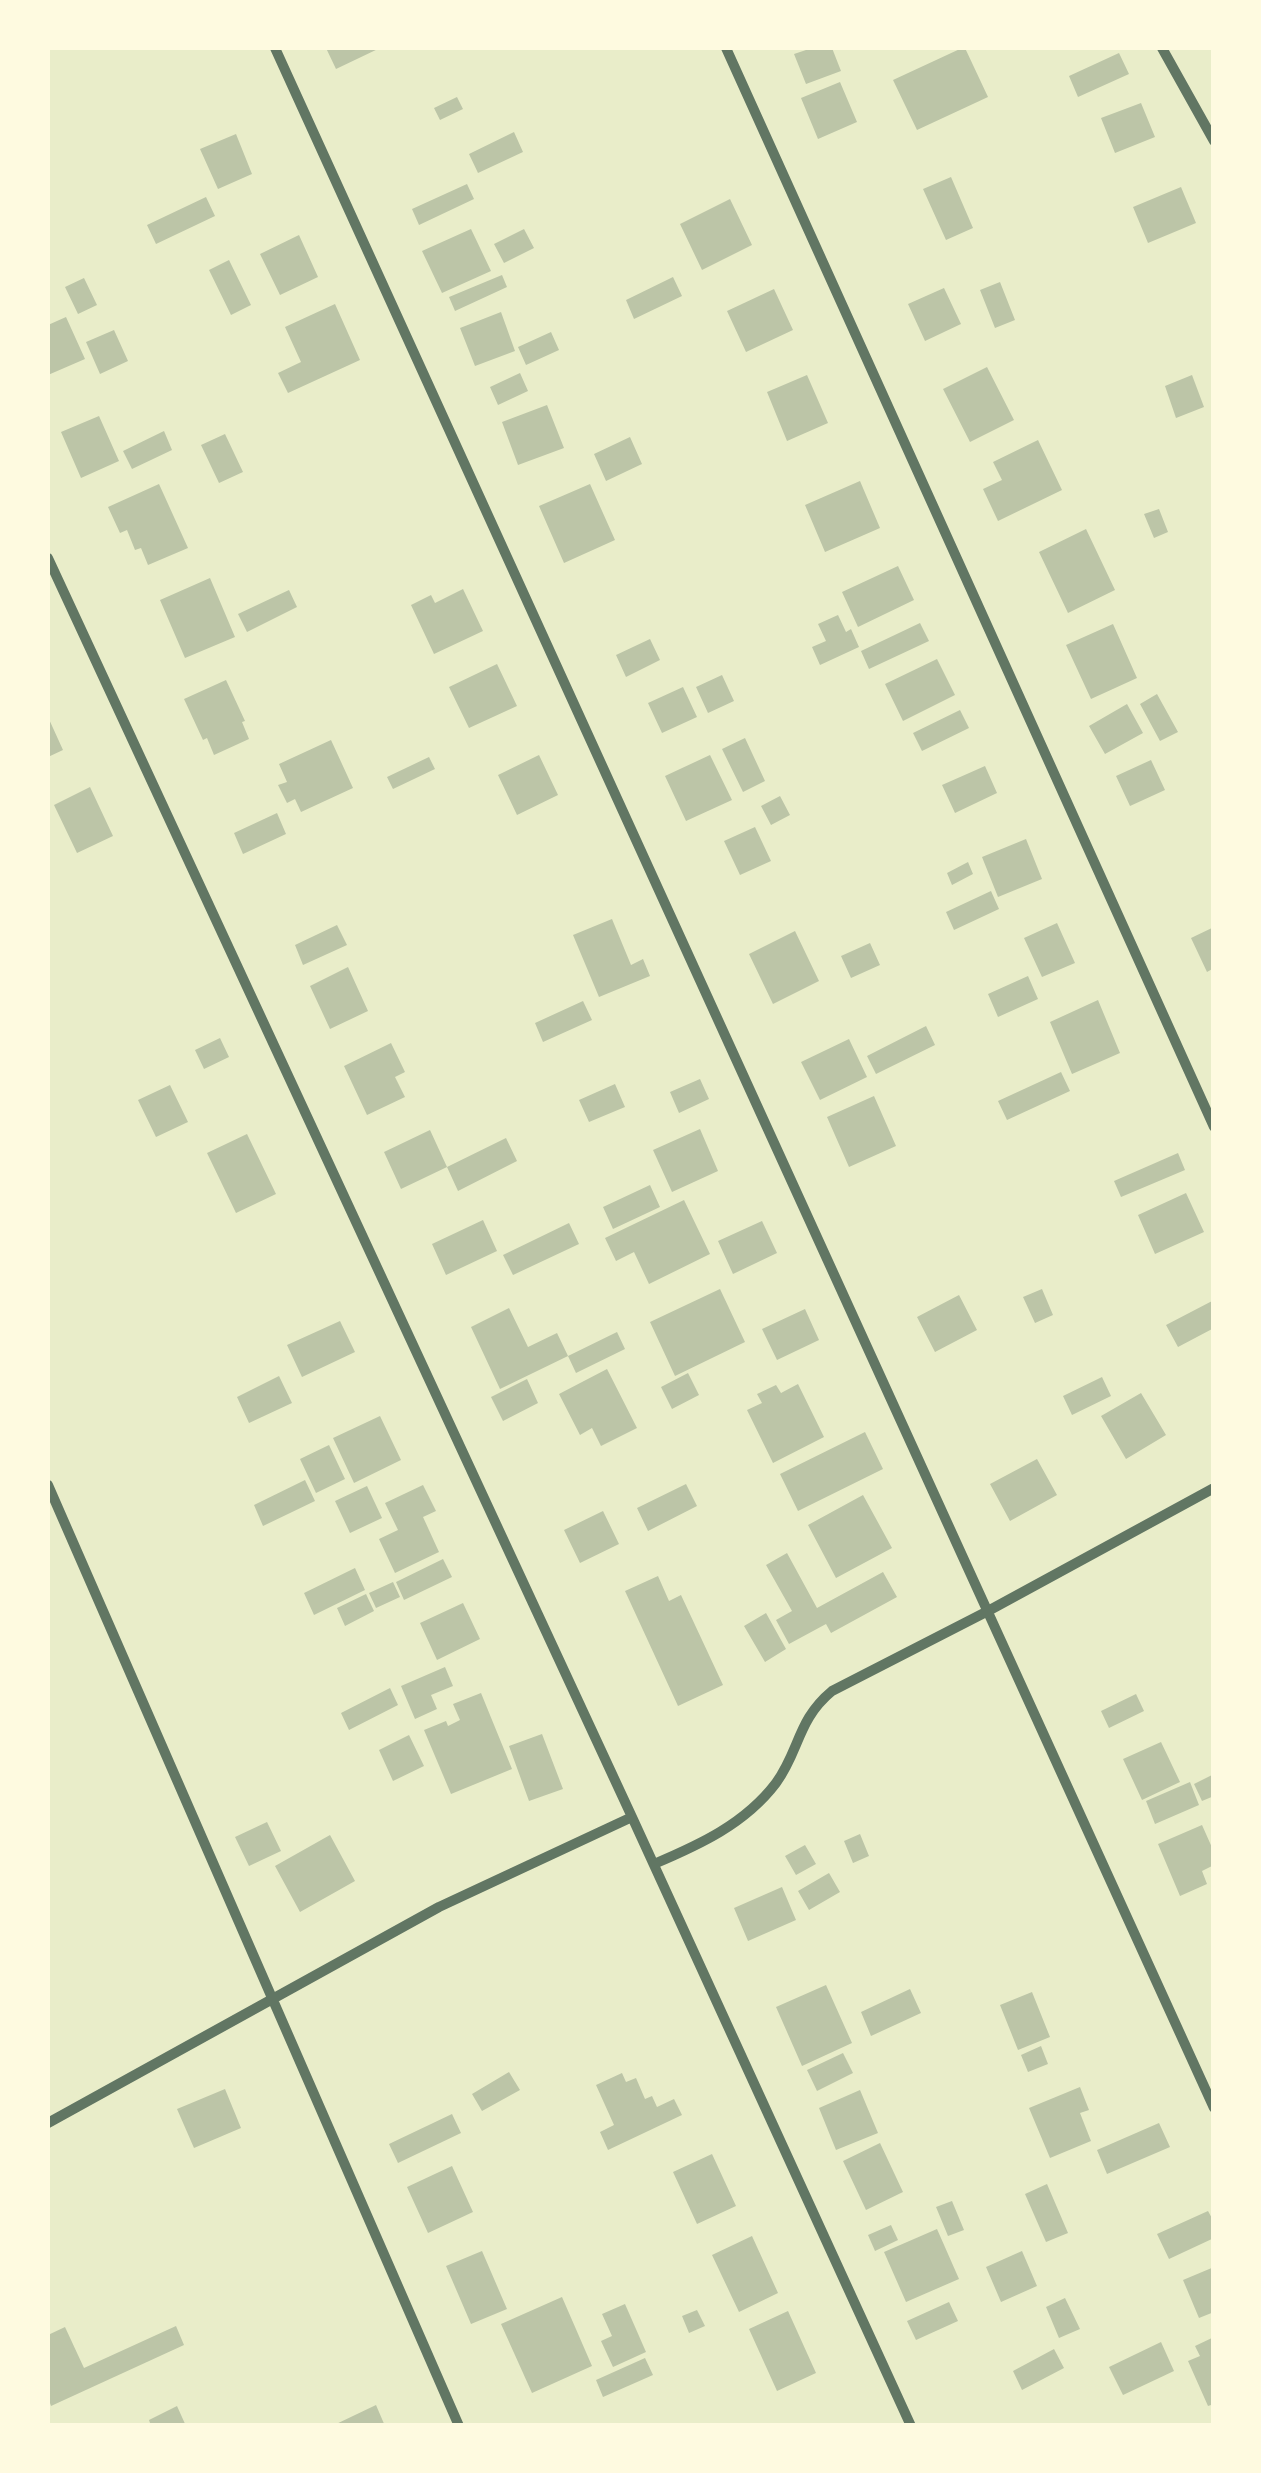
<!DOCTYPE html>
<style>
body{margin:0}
#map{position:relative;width:1261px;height:2473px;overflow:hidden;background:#e9edc9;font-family:Arial,sans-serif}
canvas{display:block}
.frame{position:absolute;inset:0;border:50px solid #fefae0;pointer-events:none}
</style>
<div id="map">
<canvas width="1261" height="2473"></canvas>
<div class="frame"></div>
</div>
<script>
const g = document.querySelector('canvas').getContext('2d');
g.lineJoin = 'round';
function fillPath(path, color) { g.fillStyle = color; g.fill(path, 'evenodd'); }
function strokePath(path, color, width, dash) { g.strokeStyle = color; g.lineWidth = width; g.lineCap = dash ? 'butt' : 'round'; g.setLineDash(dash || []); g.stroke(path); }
fillPath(new Path2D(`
 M326,48H380L336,69Z
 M812,48H832L841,71L806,84L794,54Z
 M962,48H965L988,97L917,130L893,80Z
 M1119,53L1129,74L1078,97L1069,76Z
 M840,82L857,122L818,139L801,98Z
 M457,97L463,109L440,120L434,108Z
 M1141,103L1155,137L1115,153L1101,118Z
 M514,132L523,152L478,173L469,154Z
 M236,134L252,174L218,189L200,149Z
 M951,177L973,228L946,240L923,189Z
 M467,184L474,199L419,225L412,209Z
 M1181,187L1196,223L1148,243L1133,207Z
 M206,197L215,216L156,244L147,225Z
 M730,199L752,245L702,270L680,224Z
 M471,229L491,271L442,293L422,251Z
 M524,229L534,248L504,263L494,244Z
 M299,235L318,277L280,295L260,254Z
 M229,260L251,305L231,315L209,270Z
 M502,275L507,287L455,311L449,297Z
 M673,277L682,296L634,319L626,300Z
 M84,278L97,305L78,314L65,287Z
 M1000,282L1015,320L995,328L980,290Z
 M944,288L961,324L925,341L908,304Z
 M774,289L793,330L746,352L727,311Z
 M335,304L360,360L288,393L278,373L301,362L285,327Z
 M501,312L515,351L475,366L460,328Z
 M66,317L85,359L48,375V325Z
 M114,330L128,361L100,374L86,342Z
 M551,332L559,350L526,365L518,347Z
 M987,367L1014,420L970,442L943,389Z
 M520,373L528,391L498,405L490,387Z
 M807,375L828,423L787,441L767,392Z
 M1192,375L1204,407L1176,418L1165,386Z
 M547,405L564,448L518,465L502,422Z
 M99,416L119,461L81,478L61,432Z
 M164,431L172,450L132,469L123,451Z
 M225,434L243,472L219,483L201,445Z
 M630,437L642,464L606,481L594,454Z
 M1038,440L1062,490L998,521L983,489L1002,480L993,462Z
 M860,481L880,528L825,552L805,505Z
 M159,484L188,548L148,565L141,548L135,550L127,530L120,533L108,507Z
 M590,484L615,540L564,563L539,506Z
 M1159,509L1168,532L1154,538L1144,514Z
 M1086,529L1115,590L1068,613L1039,552Z
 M898,566L914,600L858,627L842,592Z
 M210,578L235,637L185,658L160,600Z
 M463,589L483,631L434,654L411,605L431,595L435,603Z
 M289,590L297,607L247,632L238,614Z
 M838,615L846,632L851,629L859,647L820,665L812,647L826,641L818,624Z
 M920,623L929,641L869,669L861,651Z
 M1113,624L1137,678L1091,699L1066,645Z
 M650,639L660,660L626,677L616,655Z
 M937,659L955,695L903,721L885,684Z
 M497,664L517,706L469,728L449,687Z
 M722,675L734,701L708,713L696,687Z
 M226,680L245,721L242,722L249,739L214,755L207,738L203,740L184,699Z
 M683,687L697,717L662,733L648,703Z
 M1157,694L1178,732L1160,741L1140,704Z
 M1127,704L1143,733L1105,754L1089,726Z
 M960,710L969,728L922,751L913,733Z
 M48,717L63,750L48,757Z
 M745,738L765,781L743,792L722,749Z
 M331,740L353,788L301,812L295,799L287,803L278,785L287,782L279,764Z
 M539,755L558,795L517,815L498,775Z
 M710,755L732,800L686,821L665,776Z
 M429,757L435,769L393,789L387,777Z
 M1151,760L1165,790L1130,806L1116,776Z
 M985,766L997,793L955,813L942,785Z
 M90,787L113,836L77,853L54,805Z
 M780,796L790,815L771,825L761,806Z
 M277,813L286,834L243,854L234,833Z
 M755,827L771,861L740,875L724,841Z
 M1026,839L1042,879L998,897L982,857Z
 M968,862L973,874L952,885L947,873Z
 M991,891L999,909L954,930L946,912Z
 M612,919L631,965L643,959L650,976L599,997L573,935Z
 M1057,923L1075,963L1042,977L1024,938Z
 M337,925L347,945L303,965L295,945Z
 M1214,927V968L1207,972L1191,938Z
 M795,931L819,981L773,1004L749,954Z
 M870,943L880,965L851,978L841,956Z
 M348,967L368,1011L330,1029L310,986Z
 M1028,976L1038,999L998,1017L988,994Z
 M1098,1000L1120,1053L1072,1074L1050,1022Z
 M583,1001L592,1020L543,1042L535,1023Z
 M926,1026L935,1045L876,1074L867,1056Z
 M220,1038L229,1057L204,1069L195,1050Z
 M849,1039L867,1077L820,1100L801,1062Z
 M391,1043L405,1072L395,1077L405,1097L367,1115L344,1066Z
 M1061,1072L1070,1091L1007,1120L998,1101Z
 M700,1079L709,1099L679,1113L670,1092Z
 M615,1084L625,1107L589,1122L579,1100Z
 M170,1085L188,1122L156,1137L138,1100Z
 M874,1096L896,1146L849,1167L827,1117Z
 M700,1129L718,1171L672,1192L653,1150Z
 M430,1130L447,1167L401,1189L384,1152Z
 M247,1134L276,1194L236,1213L207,1153Z
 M506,1138L517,1161L458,1191L447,1167Z
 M1178,1153L1185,1170L1121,1197L1114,1181Z
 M650,1185L660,1207L613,1229L603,1207Z
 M1186,1193L1204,1232L1155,1254L1138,1215Z
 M684,1200L710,1254L649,1284L634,1252L616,1261L605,1238Z
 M483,1220L497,1251L446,1275L432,1244Z
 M762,1221L777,1253L733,1274L718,1241Z
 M569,1223L579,1244L513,1275L503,1255Z
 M720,1289L745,1342L675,1376L650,1322Z
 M1042,1289L1053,1315L1035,1323L1023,1297Z
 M959,1295L977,1330L935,1352L917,1317Z
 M1214,1300V1328L1178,1347L1166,1325Z
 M509,1308L528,1347L557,1333L568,1356L500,1389L471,1327Z
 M805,1309L819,1340L777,1360L762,1329Z
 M340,1321L355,1352L302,1377L287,1345Z
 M617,1332L625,1349L576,1373L568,1356Z
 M607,1369L637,1428L601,1446L592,1428L580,1435L559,1394Z
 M688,1373L699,1395L672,1409L661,1387Z
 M279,1376L292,1403L249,1423L237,1397Z
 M1102,1377L1111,1396L1072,1415L1063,1396Z
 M527,1379L538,1403L503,1421L491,1397Z
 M798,1384L824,1437L773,1463L747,1410L762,1403L757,1394L776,1385L781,1393Z
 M1141,1393L1166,1435L1126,1459L1101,1416Z
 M380,1416L401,1460L354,1483L333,1438Z
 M865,1432L883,1469L798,1511L780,1474Z
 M329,1445L345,1479L316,1493L300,1459Z
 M1037,1459L1057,1495L1010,1521L990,1484Z
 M305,1480L315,1501L263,1526L254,1505Z
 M686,1484L697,1506L648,1531L637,1508Z
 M423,1485L436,1511L423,1517L439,1552L395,1573L379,1539L398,1530L385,1503Z
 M367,1486L382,1518L350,1533L335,1501Z
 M863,1495L892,1548L836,1578L808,1525Z
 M603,1511L619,1544L580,1563L564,1530Z
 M787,1553L817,1608L883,1572L897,1597L831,1633L826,1624L789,1644L776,1620L792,1611L766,1565Z
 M443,1559L452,1577L404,1600L396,1582Z
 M355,1568L365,1590L314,1615L304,1593Z
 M658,1576L669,1601L681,1595L723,1685L678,1706L625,1591Z
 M393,1582L400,1597L376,1608L369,1593Z
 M366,1594L374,1611L345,1626L337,1608Z
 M463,1603L480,1639L437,1660L420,1623Z
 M766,1613L786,1649L765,1662L744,1626Z
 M445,1667L453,1686L431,1695L437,1709L415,1719L401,1686Z
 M390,1688L398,1705L349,1730L341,1713Z
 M481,1693L512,1769L451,1794L424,1730L446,1721L448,1726L460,1720L453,1704Z
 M1136,1694L1144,1711L1109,1728L1101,1711Z
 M542,1734L563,1789L529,1801L509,1746Z
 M409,1735L424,1766L393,1781L379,1750Z
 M1161,1742L1180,1782L1142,1800L1123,1759Z
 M1214,1774V1796L1202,1801L1194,1784Z
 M1190,1782L1199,1805L1155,1824L1146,1801Z
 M267,1822L281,1851L249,1866L235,1837Z
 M1202,1825L1214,1852V1865L1202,1871L1207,1884L1180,1896L1158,1844Z
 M860,1834L869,1856L853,1863L844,1841Z
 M330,1835L355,1881L300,1912L275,1866Z
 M805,1845L816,1864L796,1875L785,1856Z
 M829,1873L840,1892L809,1910L798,1891Z
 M782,1887L796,1920L748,1941L734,1908Z
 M826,1985L852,2043L802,2066L776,2007Z
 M910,1989L921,2013L871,2036L861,2012Z
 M1032,1992L1050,2037L1018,2050L1000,2005Z
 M1041,2046L1048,2064L1028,2072L1021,2055Z
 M843,2053L853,2073L817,2091L807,2070Z
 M509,2072L520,2090L482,2111L472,2094Z
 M622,2073L626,2082L636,2078L645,2099L652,2096L657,2107L674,2099L682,2115L608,2150L600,2132L614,2125L596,2085Z
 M1080,2087L1089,2110L1080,2113L1091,2141L1050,2158L1029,2108Z
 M225,2089L241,2128L194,2148L177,2109Z
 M860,2090L878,2133L836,2150L819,2108Z
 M452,2114L461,2133L398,2163L389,2144Z
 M1159,2123L1170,2147L1107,2174L1097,2150Z
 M880,2143L903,2192L866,2210L843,2161Z
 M712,2154L736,2206L697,2224L673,2172Z
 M452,2166L473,2212L428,2233L407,2187Z
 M1047,2184L1068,2233L1046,2242L1025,2194Z
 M952,2201L964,2230L948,2236L936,2207Z
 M1208,2211L1214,2222V2238L1169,2259L1157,2234Z
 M891,2225L898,2240L875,2251L868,2235Z
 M937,2229L959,2279L906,2302L884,2252Z
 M752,2236L778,2293L739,2312L712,2255Z
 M482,2251L507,2309L471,2324L446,2266Z
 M1022,2251L1037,2286L1001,2302L986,2267Z
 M1214,2267V2312L1199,2318L1183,2280Z
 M562,2297L592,2366L532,2393L501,2324Z
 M1065,2298L1080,2329L1059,2338L1046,2307Z
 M949,2302L958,2321L916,2340L907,2321Z
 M625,2304L646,2352L613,2367L601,2341L612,2336L602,2314Z
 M697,2310L705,2326L689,2333L682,2316Z
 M788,2311L816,2373L777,2391L749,2329Z
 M176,2326L184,2345L51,2406L48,2397V2335L65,2327L84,2368Z
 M1214,2337V2404L1208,2406L1188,2361L1200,2356L1195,2346Z
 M1161,2342L1174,2371L1123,2395L1109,2367Z
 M1054,2349L1064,2368L1022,2390L1013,2371Z
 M645,2358L653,2375L603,2397L596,2380Z
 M376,2405L385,2426H332Z
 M177,2406L186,2426H151L149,2420Z`), '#bcc5a7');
strokePath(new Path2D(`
 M275,48L1214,2108
 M726,48L1214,1127
 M1162,48L1214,141
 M48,558L632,1817L911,2426
 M48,1485L459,2426
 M654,1864C699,1845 745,1824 776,1783C800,1750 797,1720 832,1691L988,1611L1214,1488
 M48,2123L439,1907L632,1817`), '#617663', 10);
</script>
